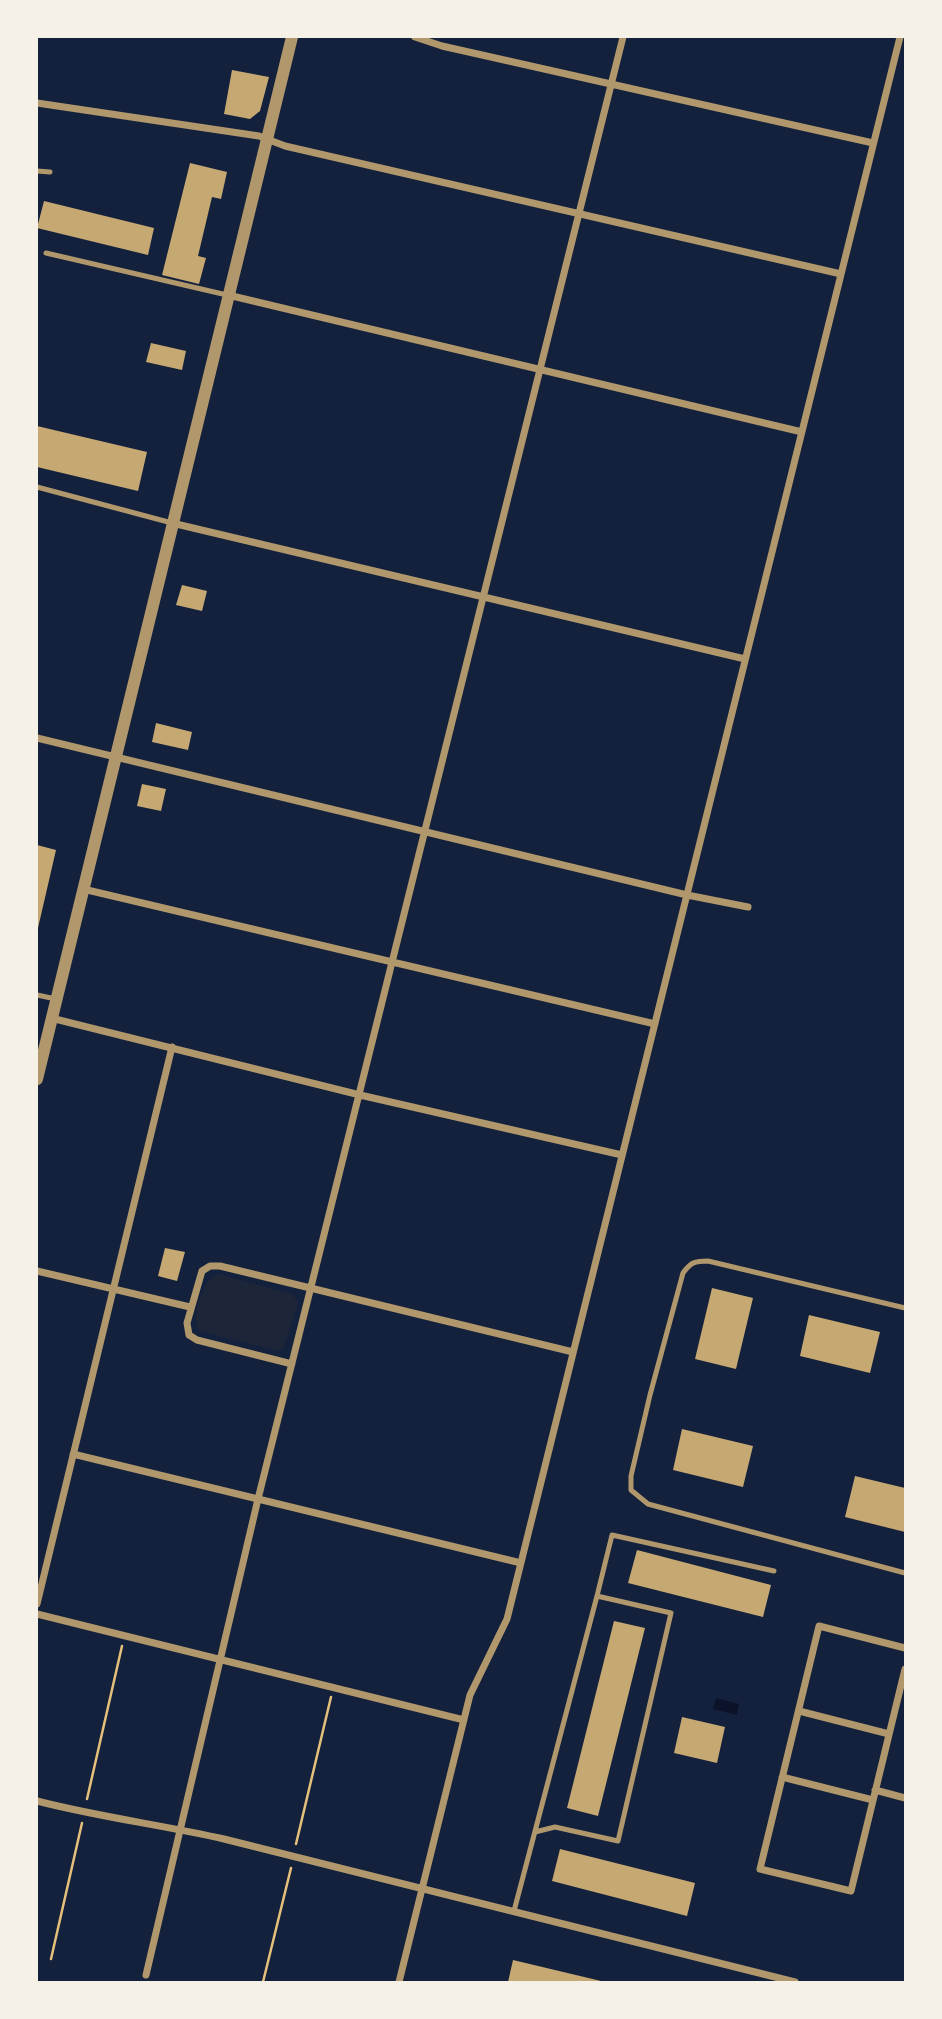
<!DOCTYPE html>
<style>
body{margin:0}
#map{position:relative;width:942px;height:2019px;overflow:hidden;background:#14213d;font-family:Merriweather,serif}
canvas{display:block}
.frame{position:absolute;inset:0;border:38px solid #f6f1e7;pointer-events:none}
</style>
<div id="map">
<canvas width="942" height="2019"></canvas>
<div class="frame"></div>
</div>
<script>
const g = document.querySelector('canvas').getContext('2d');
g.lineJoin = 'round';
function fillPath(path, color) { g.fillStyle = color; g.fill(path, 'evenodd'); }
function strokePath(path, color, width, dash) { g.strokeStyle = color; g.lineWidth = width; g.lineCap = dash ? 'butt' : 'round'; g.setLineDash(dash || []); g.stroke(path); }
fillPath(new Path2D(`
 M215,1275H221L293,1294L298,1303L284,1348L278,1351L199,1331C191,1317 201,1284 215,1275Z`), '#1d2539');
fillPath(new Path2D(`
 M716,1698L739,1704L737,1715L713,1709Z`), '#0b132b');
fillPath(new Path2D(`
 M232,70L269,77L260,111L250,119L224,114Z
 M190,163L227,172L221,199L212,197L198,256L206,258L199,284L162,275Z
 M44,201L154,228L148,255L37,228Z
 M151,343L186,351L182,370L146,362Z
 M37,426L147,452L138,491L37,467Z
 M182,585L207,591L202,611L176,605Z
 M156,723L192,732L188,750L152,742Z
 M142,784L166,789L161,811L137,806Z
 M37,845L56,850L38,928H37Z
 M165,1248L185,1252L177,1281L158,1276Z
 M712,1288L753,1298L736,1369L695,1359Z
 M809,1315L880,1332L870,1373L800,1356Z
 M682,1429L753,1446L743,1487L673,1470Z
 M855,1476L905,1488V1532L845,1517Z
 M637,1550L771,1585L763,1617L628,1583Z
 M614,1621L645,1628L598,1816L567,1808Z
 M682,1717L725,1727L717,1763L674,1753Z
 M560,1849L695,1883L687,1916L552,1881Z
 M513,1960L601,1981L600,1982H508Z`), '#c6a872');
strokePath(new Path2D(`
 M87,1799L122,1646
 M296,1844L331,1697
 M51,1959L82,1823
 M263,1982L291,1868`), '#e5c07b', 2.5);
strokePath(new Path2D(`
 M37,171L50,172
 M46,253L227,295
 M37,487L172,523
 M37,995L56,999
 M905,1308L708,1261C695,1261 691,1262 683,1273L650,1395L631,1476V1490L648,1504L905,1573
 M597,1596L612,1535L774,1571
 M514,1911L597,1596L671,1613L618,1841L555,1827L535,1832`), '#b1986c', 5);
strokePath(new Path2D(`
 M415,37L442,46L873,143
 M37,103L259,136L285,146L841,274
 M228,295L802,432
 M172,523L745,659
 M37,738L687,895L748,907
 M83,889L655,1024
 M51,1018L360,1095L622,1155
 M37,1271L190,1307
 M292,1364L197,1340L189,1335L187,1323L202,1271L210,1266H220L573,1352
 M73,1454L521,1563
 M37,1604L172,1047
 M37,1614L464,1720
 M905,1648L819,1626L760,1869L851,1891L905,1669
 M799,1711L889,1734
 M782,1777L873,1800
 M875,1790L905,1798
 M37,1801C99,1817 162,1825 224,1839C415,1885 605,1934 795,1982
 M146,1975L258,1499L623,37
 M399,1982L470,1695L507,1619L900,37`), '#b1986c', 7);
strokePath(new Path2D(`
 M37,1079L292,37`), '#b1986c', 12);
</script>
